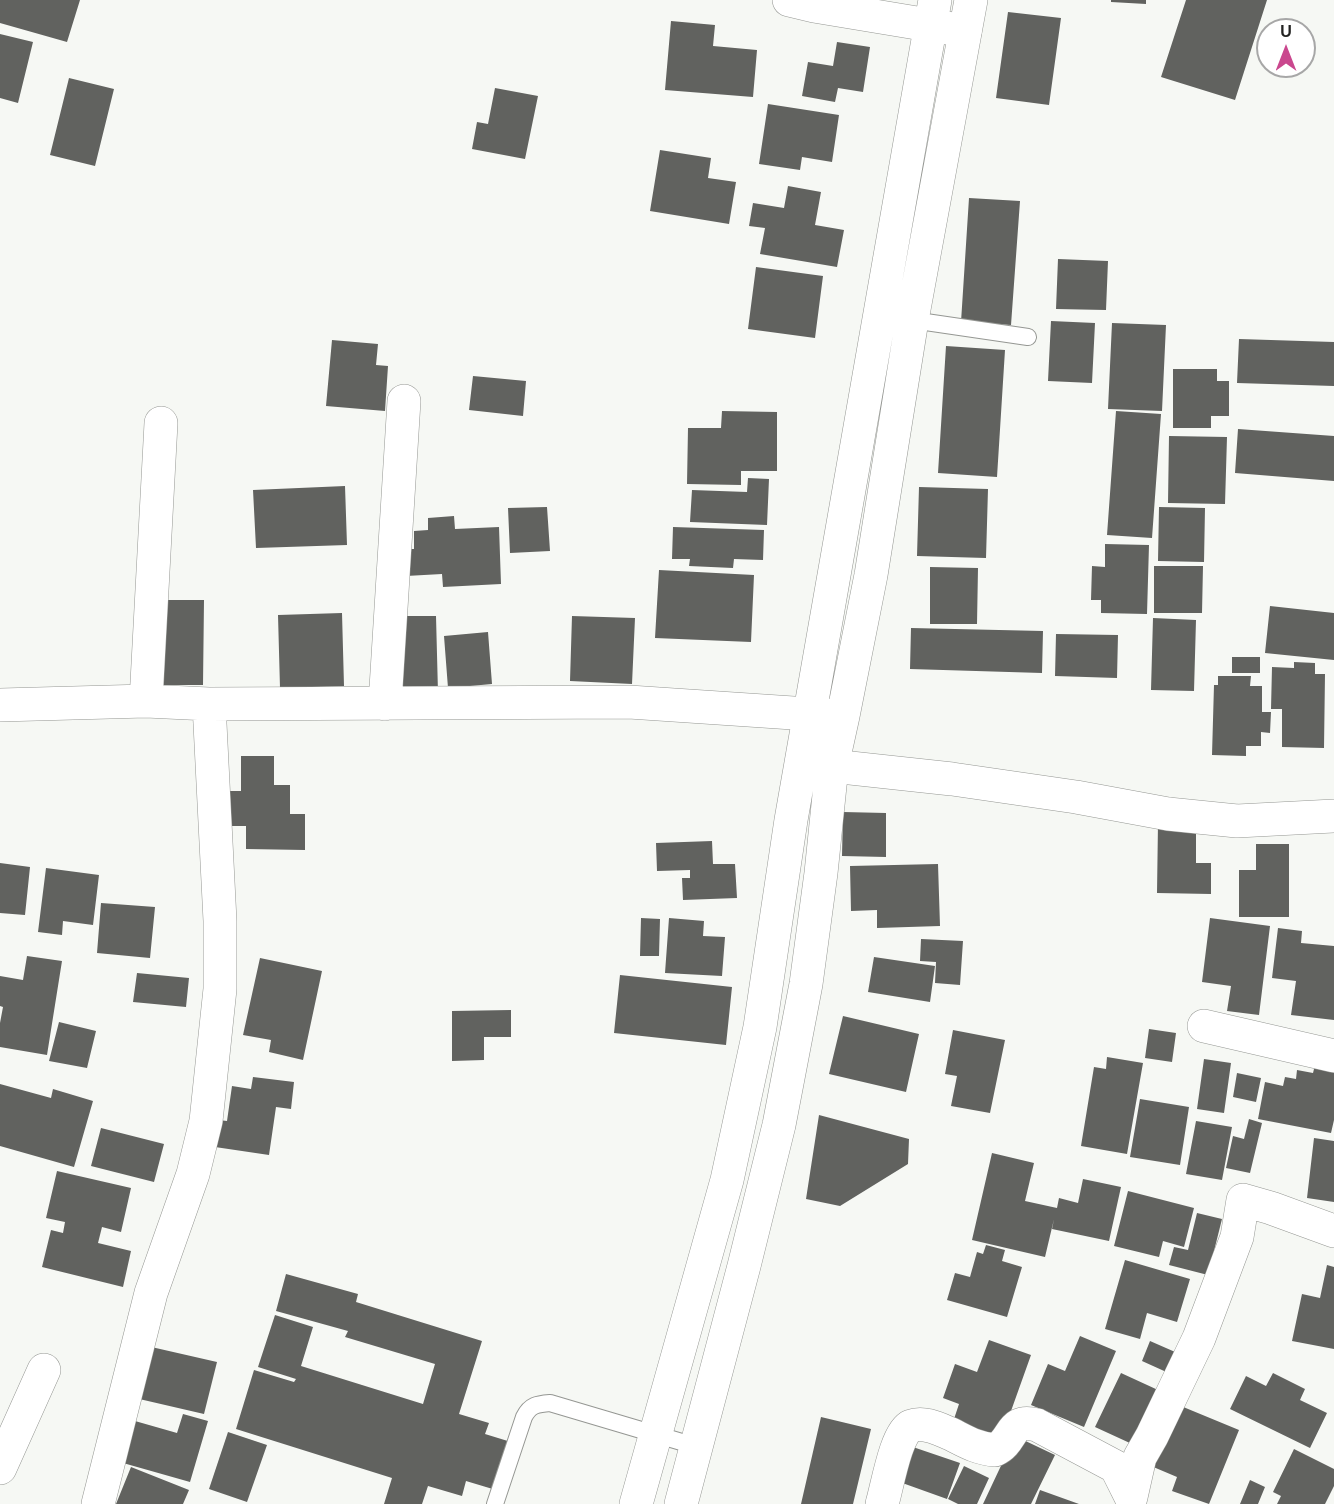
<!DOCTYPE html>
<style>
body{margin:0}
#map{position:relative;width:1334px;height:1504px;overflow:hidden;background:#f6f8f4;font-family:Helvetica,sans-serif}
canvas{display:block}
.north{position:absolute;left:1256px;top:18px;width:60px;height:60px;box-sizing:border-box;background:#fff;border:2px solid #a7a7a7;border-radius:50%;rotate:0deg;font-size:16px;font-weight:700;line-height:24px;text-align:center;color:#232322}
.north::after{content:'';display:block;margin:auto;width:21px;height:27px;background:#ca478e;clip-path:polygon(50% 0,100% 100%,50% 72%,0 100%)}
</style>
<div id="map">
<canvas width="1334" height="1504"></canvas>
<div class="north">U</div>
</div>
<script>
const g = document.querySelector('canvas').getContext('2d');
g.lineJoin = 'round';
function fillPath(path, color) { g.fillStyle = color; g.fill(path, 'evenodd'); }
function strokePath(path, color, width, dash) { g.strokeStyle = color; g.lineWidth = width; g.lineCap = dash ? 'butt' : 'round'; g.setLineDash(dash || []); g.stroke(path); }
fillPath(new Path2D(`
 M0,0H80L67,42L0,23Z
 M1111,0H1146V4L1111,2Z
 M1186,0H1267L1235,100L1161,77Z
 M1008,12L1061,18L1049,105L996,98Z
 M671,21L715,25L713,46L757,50L753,97L665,90Z
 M0,34L33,42L18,103L0,98Z
 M837,42L870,47L863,92L838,88L835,102L802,96L808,62L833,66Z
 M69,78L114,89L95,166L50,155Z
 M495,88L538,96L525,159L472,149L477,122L488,124Z
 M768,104L839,115L832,162L802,157L800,170L759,164Z
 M660,150L711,158L708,178L736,182L729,224L650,211Z
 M788,186L821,192L815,225L844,230L837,267L760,254L765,228L749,226L753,203L784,208Z
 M969,198L1020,201L1011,325L961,322Z
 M1058,259L1108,261L1106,310L1056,309Z
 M756,267L823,276L815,338L748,329Z
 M1051,321L1095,323L1092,383L1048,381Z
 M1112,323L1166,325L1162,411L1108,409Z
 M1239,339L1334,342V386L1237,383Z
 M332,340L378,344L376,365L388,366L385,411L326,406Z
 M946,346L1005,350L997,477L938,473Z
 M1173,369H1217V381H1229V416H1211V428H1173Z
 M473,376L526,381L523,416L469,410Z
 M722,411L777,412V471H741V485L687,484L688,428H721Z
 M1116,411L1161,414L1152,538L1107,535Z
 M1238,429L1334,436V481L1235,473Z
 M1169,436L1227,437L1225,504L1168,503Z
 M748,478L769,479L767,525L690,522L692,490L747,492Z
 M345,486L347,545L256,548L253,490Z
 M919,487L988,489L986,558L917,556Z
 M547,507L550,551L510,553L508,508Z
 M1159,507L1205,508L1204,562L1158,561Z
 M454,516L455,529L499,527L501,584L443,587L442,574L406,576L405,549H414V531L428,530V518Z
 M673,527L764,530L763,560L734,559L733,568L689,566L690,559H672Z
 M1105,544L1149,545L1147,614L1101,613V600H1091L1092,566L1105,567Z
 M1154,566H1203L1202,613H1154Z
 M930,567L978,568L977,624H930Z
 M659,570L754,575L751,642L655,638Z
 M162,600H204L203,685H162Z
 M1270,606L1334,613V660L1265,653Z
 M342,613L344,686L280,688L278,615Z
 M399,616H436L438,693H401Z
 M572,616L635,618L632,684L570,681Z
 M1153,618L1196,620L1194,691L1151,690Z
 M911,628L1043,631L1042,673L910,669Z
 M488,632L492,684L448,688L444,636Z
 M1056,634L1118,635L1117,678L1055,676Z
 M1232,657H1260V673H1232Z
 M1294,662L1315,663V674H1325L1324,748L1282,747V709H1271L1272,667L1294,668Z
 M1218,676H1251L1250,686H1262V712H1271L1270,733L1261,732V746H1246V756L1212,755L1214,685H1218Z
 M241,756H274V785H290V814H305V850L246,849V826H228V791H241Z
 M843,812L886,813V857L842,856Z
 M1158,823H1196V863H1211V894L1157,893Z
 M712,841L713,864H735L737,898L683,900L682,878H690V870L657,871L656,843Z
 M1256,844H1289V917H1239V870H1256Z
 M0,863L30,867L25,915L0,913Z
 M938,864L940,926L877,928V910L851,911L850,866Z
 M46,868L99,875L93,925L63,921L62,935L38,932Z
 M101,903L155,907L150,958L97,953Z
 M641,918L660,919L659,956H640Z
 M669,918L704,921L703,936L725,937L722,976L665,973Z
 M1210,918L1270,926L1259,1015L1227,1011L1231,986L1202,982Z
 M1278,928L1302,931L1301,943L1334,946V1020L1291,1015L1296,981L1272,978Z
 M921,939L963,941L960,985L935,983L936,962L920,961Z
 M27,956L62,961L47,1055L0,1047V1023L3,1007L0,1006V976L23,980Z
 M874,957L935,966L930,1002L868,992Z
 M260,958L322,971L303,1060L269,1052L271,1040L243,1035Z
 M137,973L189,978L186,1007L133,1002Z
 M620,975L732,987L726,1045L614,1033Z
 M511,1010V1037H484V1060L452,1061V1011Z
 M843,1016L919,1034L906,1092L829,1074Z
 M59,1022L96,1031L87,1068L49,1061Z
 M1149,1029L1176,1033L1172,1062L1145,1058Z
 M953,1030L1005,1040L990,1113L951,1106L957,1076L945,1074Z
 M1107,1057L1143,1063L1127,1154L1081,1146L1094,1067L1106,1069Z
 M1204,1059L1231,1063L1224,1113L1197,1109Z
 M1315,1065L1334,1069V1120L1331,1133L1258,1119L1265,1082L1283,1086L1285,1077L1296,1079L1297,1070L1313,1073Z
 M1237,1073L1261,1078L1256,1102L1233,1097Z
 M253,1077L294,1082L291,1109L276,1107L269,1155L215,1147L219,1120L227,1121L232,1086L251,1089Z
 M0,1084L51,1098L53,1089L93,1101L74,1167L0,1146Z
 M1140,1099L1189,1107L1180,1165L1130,1157Z
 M819,1115L909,1139L908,1164L840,1206L806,1199Z
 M1249,1119L1262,1123L1250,1173L1226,1168L1233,1136L1244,1139Z
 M1196,1121L1232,1127L1222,1180L1186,1174Z
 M101,1128L164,1144L154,1182L91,1166Z
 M1314,1138L1334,1141V1202L1307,1198Z
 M992,1153L1034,1163L1025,1201L1057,1208L1059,1198L1078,1203L1083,1179L1121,1187L1109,1241L1052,1229L1054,1219L1045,1257L972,1240Z
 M57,1171L131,1188L121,1232L102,1227L98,1243L131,1251L123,1287L42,1267L51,1230L63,1233L65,1222L46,1218Z
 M1128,1191L1194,1208L1184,1247L1163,1241L1159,1257L1114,1246Z
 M1197,1213L1222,1219L1208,1275L1169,1265L1174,1247L1188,1250Z
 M986,1245L1005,1250L1002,1261L1022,1267L1007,1317L947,1300L955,1273L970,1277L977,1252L983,1254Z
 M1125,1260L1190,1279L1177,1322L1147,1313L1140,1339L1105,1329Z
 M1327,1265L1334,1267V1349L1292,1341L1302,1294L1320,1298Z
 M286,1274L358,1294L356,1302L482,1341L459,1414L489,1423L485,1434L511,1442L496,1490L466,1481L462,1496L428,1486L422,1504H384L392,1478L236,1429L254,1370L294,1382L296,1379L258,1367L275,1315L313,1327L301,1366L423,1404L435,1364L345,1337L348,1331L276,1311Z
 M1080,1336L1116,1351L1084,1427L1031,1405L1048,1364L1065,1371Z
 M989,1340L1031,1355L1001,1439L953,1422L959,1404L943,1398L955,1364L977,1372Z
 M1150,1341L1182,1355L1173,1375L1142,1361Z
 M147,1346L217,1362L204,1414L135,1398Z
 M1121,1373L1158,1390L1132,1444L1095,1427Z
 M1273,1373L1305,1389L1300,1400L1327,1413L1310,1448L1230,1409L1246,1376L1266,1386Z
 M1176,1404L1239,1430L1209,1504L1172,1491L1177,1477L1151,1466Z
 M183,1414L208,1421L190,1482L116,1461L128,1419L177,1433Z
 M821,1417L871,1429L853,1504H801Z
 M228,1432L267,1445L247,1502L209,1489Z
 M1015,1436L1055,1455L1031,1504H983Z
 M907,1445L960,1463L947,1499L894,1480Z
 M1294,1449L1334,1469V1486L1325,1504H1277L1281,1496L1273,1492Z
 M964,1466L989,1478L977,1504H958L948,1499Z
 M131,1467L189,1490L183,1504H116Z
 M1250,1480L1265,1487L1258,1504H1240Z
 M1040,1490L1079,1504H1035Z`), '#61625f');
const lane = new Path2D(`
 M912,320L1028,337
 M495,1504L524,1417C530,1405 537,1404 550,1403L695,1446`);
const street = new Path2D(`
 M789,0L814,6L965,31
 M146,701L161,423
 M385,704L404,401
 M0,705L146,701L209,704L629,702L838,716
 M832,766L952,779L1076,797L1168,814L1237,821L1334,816
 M1204,1026L1334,1056
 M0,1468L44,1370
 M98,1504L151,1293L193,1174L206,1121L220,989V921L209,704
 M882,1504C887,1488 896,1432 911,1426C924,1421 939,1429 951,1434C965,1441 978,1449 995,1450C1015,1441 1008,1417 1037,1425L1116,1467L1131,1497L1140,1457L1152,1436L1199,1338L1237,1237L1243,1200L1271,1208L1334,1231`);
const secondary = new Path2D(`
 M636,1504L727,1180L760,1027L791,820L935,0
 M681,1504L744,1266L779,1125L806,984L821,873L832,766L843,716L871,575L912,320L971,0`);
strokePath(lane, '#959793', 18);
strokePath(street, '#959793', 34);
strokePath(secondary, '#959793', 34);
strokePath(lane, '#fff', 16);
strokePath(street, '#fff', 33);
strokePath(secondary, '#fff', 33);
</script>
